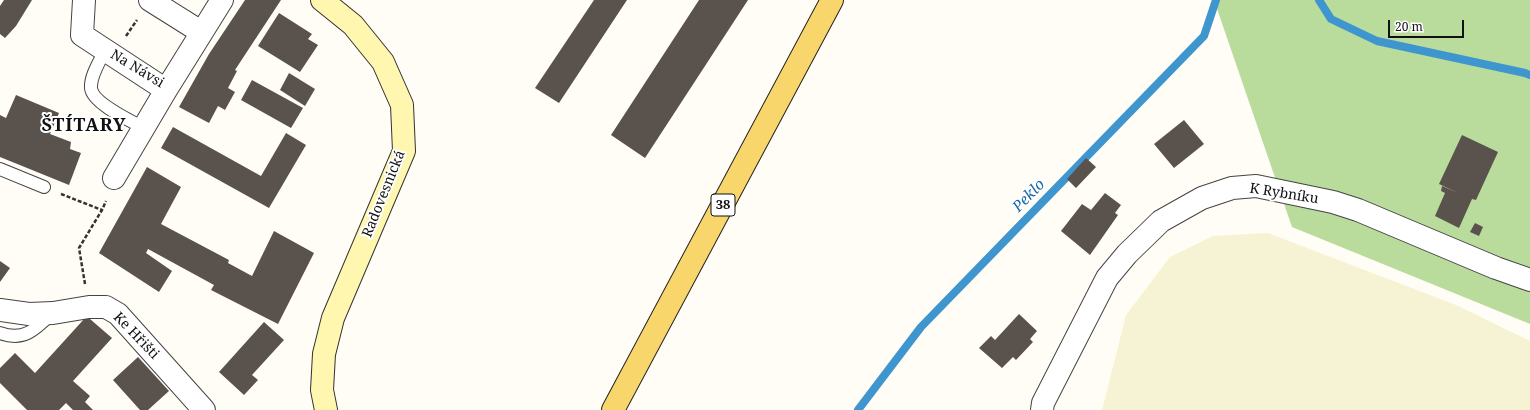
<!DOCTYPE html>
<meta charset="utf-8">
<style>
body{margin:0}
#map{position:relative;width:1530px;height:410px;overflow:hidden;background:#fffdf5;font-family:"Noto Serif",serif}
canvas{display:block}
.scale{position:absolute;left:1388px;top:20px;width:76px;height:18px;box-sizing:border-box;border:2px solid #111;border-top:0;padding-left:5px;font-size:12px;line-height:14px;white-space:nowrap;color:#111;-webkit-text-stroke:3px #fff;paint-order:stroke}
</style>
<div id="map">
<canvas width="1530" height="410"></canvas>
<div class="scale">20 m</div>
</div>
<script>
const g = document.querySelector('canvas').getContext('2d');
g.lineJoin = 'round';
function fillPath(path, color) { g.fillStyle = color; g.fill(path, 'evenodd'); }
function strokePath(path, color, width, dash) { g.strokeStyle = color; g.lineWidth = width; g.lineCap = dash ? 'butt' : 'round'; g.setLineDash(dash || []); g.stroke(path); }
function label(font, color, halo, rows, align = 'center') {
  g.font = font + ' "Noto Serif",serif'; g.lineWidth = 4; g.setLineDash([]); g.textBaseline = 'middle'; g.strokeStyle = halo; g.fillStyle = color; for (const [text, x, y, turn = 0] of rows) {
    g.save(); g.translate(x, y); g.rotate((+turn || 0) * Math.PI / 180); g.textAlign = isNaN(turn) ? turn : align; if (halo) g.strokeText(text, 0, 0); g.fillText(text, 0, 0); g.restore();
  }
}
fillPath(new Path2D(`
 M1268,233L1456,305L1530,341V410H1102L1126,315L1170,257L1213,236Z`), '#f6f3d4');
fillPath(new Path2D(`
 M1214,0H1530V324L1292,227Z`), '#b9dc9c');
strokePath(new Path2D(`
 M1319,0L1331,19L1377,41L1525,73L1530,75
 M858,410L921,327L1204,36L1216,0`), '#3f96cf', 8);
fillPath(new Path2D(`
 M4,0H32L16,26L5,38L0,34V6Z
 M245,0H281L235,70L237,71L228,88L235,92L225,110L218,106L209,123L179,107L209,54Z
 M594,0H627L559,103L535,88Z
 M699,0H748L645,158L611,135Z
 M279,13L312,34L308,39L318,45L300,72L258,46Z
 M289,73L315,89L305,106L280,90Z
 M252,80L303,108L291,128L241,100Z
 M16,95L59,113L50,134L71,142L70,149L81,153L69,185L0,157V115L6,118Z
 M1184,120L1204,144L1174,168L1154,144Z
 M173,127L261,176L286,133L306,145L269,208L161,148Z
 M1462,135L1498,152L1476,200L1472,199L1459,228L1435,216L1445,193L1441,191L1442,186L1458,193L1439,184Z
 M1086,158L1096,167L1076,188L1067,179Z
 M147,167L181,187L161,224L229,260L228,263L252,276L274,231L314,253L278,324L211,290L214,285L148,249L146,253L172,271L159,292L99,253Z
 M1105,193L1121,205L1115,213L1118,215L1090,255L1061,231L1082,204L1091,210Z
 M1475,223L1483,227L1479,236L1470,232Z
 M0,261L10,268L0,282Z
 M1019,314L1037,331L1030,339L1033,342L1016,360L1013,357L1002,368L979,348L991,336L995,340Z
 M85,318L90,319L112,338L73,381L90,396L85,402L93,410H73L66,403L59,410H27L0,383V368L15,353L35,373Z
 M264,322L284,340L252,375L258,380L244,395L219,372Z
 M138,357L169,391L148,410H140L113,380Z`), '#5a524d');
const lane = new Path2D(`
 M105,50C100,61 90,76 91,88C92,103 131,121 144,128
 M0,169L44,187
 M0,333C24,342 36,329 52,313`);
const street = new Path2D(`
 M84,0L82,35L166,90L222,0
 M150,0L201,32
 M114,178L166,90
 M0,310L29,314L53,313L89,307H106L118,314L204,410
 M1042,410L1043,403L1107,278L1127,254L1161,221L1202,198L1232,188L1256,186L1333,202L1358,210L1496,268L1530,280`);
const secondary = new Path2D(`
 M322,0L353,25L383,62L402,105L404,151L333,318L324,354L322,390L326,410`);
const primary = new Path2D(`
 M613,410L832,0`);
strokePath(lane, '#444', 14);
strokePath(street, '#444', 24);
strokePath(secondary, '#333', 24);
strokePath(primary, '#222', 24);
strokePath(new Path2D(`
 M126,36L137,20
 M61,194L102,210
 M85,284L79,248L102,210L106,201`), '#333', 2.5, [4, 2]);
strokePath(lane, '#fff', 12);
strokePath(street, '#fff', 22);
strokePath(secondary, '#fff6b0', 22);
strokePath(primary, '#f9d66b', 22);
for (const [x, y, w] of [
 [723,205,24]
]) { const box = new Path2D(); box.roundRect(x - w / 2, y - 11, w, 22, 3); g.fillStyle = '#fff'; g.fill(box); strokePath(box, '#111', 1); }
label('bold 13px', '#111', null, [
 ["38",723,205]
]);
label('14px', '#111', '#fff', [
 ["Na Návsi",137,69,31],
 ["Radovesnická",384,194,-68],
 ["K Rybníku",1284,194,9],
 ["Ke Hřišti",136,336,46]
]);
label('italic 15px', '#1768a6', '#fff', [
 ["Peklo",1029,196,-46]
]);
g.letterSpacing = '1px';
label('bold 18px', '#111', '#fff', [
 ["ŠTÍTARY",84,126]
]);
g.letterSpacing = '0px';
</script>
